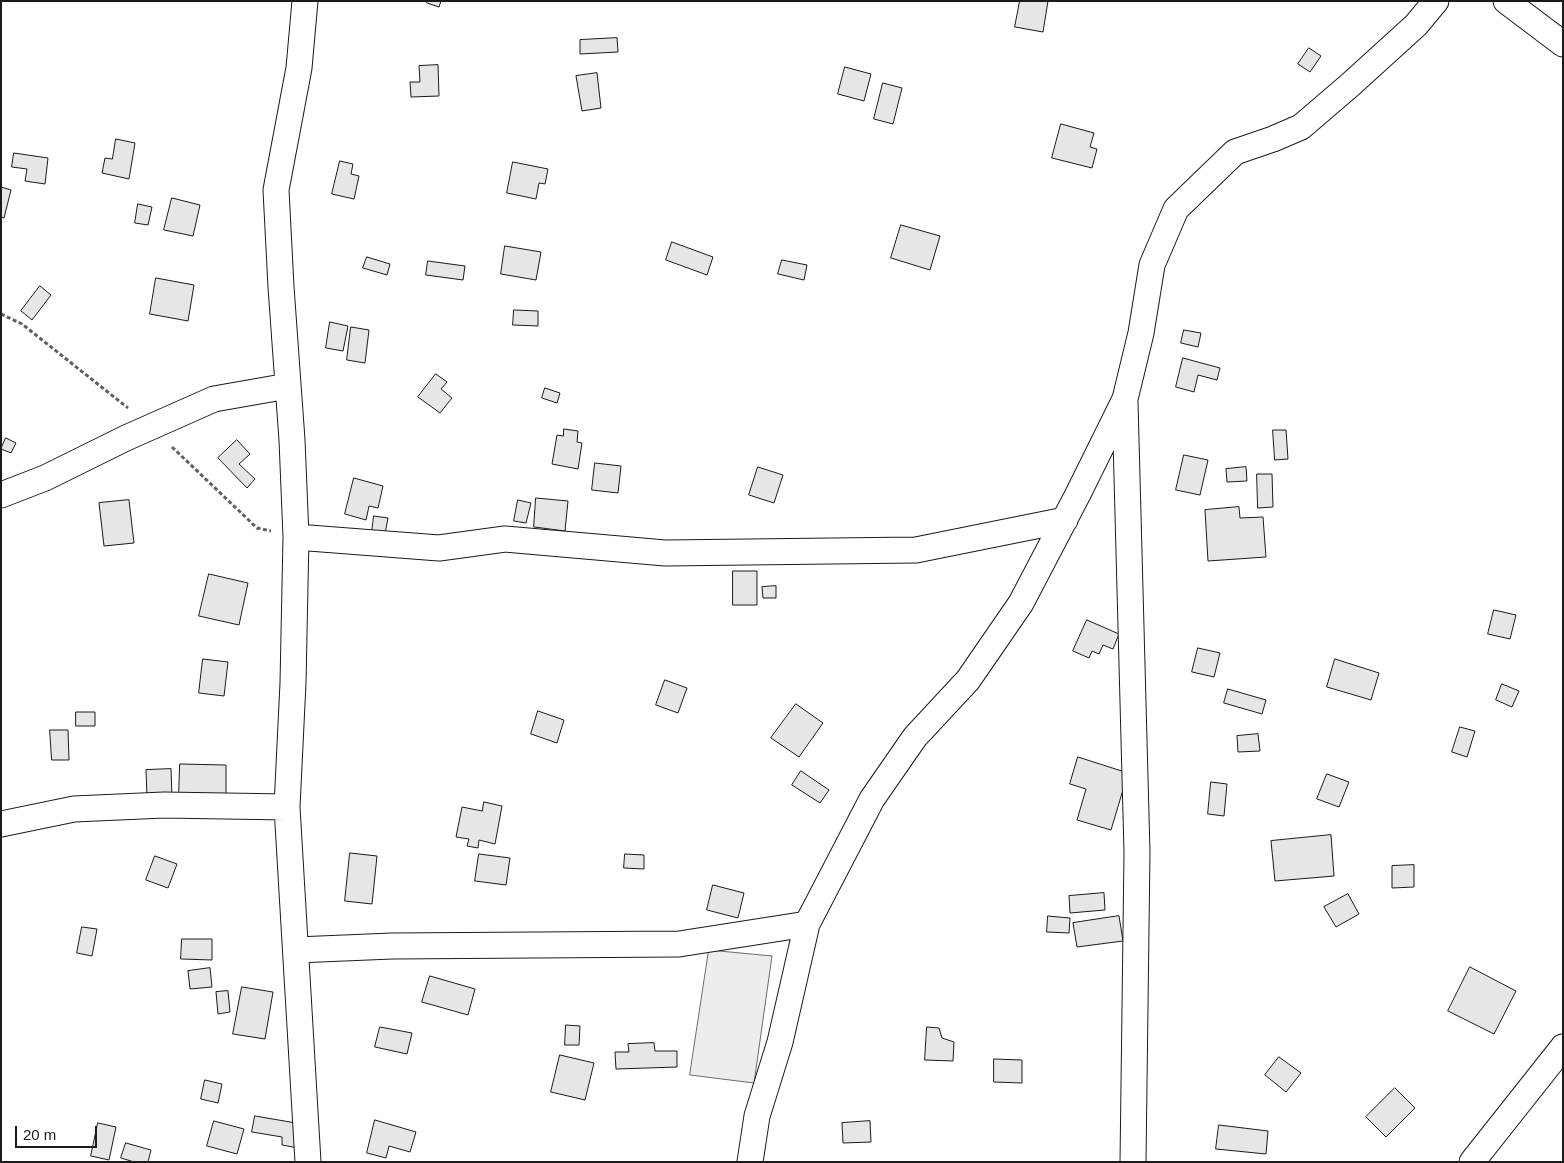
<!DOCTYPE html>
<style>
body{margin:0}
#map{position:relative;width:1564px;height:1163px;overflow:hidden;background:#fff;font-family:Arial,sans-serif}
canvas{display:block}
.frame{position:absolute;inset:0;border:2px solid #1a1a1a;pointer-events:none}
.scale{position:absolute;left:15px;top:1126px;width:82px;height:22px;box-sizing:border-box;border:2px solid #1a1a1a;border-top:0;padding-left:6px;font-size:15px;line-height:18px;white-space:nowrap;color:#1a1a1a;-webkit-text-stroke:4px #fff;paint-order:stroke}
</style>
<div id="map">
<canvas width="1564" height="1163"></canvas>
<div class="frame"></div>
<div class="scale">20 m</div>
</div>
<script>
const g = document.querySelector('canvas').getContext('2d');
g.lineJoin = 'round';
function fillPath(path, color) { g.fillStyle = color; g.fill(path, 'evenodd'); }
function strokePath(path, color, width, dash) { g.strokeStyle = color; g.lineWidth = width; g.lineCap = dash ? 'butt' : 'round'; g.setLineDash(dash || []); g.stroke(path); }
const built = new Path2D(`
 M709,950L772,956L754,1083L690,1075Z`);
fillPath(built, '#ededed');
strokePath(built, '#6a6a6a', 1);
const building = new Path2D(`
 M427,1H441L439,7L427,3Z
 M1020,1H1048L1043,32L1015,27Z
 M617,38L618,52L580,54V40Z
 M1309,48L1321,56L1310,72L1298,64Z
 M438,65L439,96L411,97L410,82H420L419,66Z
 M845,67L871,74L864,101L838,94Z
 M597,73L601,108L582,111L576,76Z
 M883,83L902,88L893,124L874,119Z
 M1061,124L1094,133L1090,147L1097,149L1092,168L1052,158Z
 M116,139L135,143L129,179L102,173L105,158L112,159Z
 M14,153L48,158L45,184L25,181L27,169L12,167Z
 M340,161L353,164L351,174L359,176L354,199L332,194Z
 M513,162L548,169L545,184L539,183L536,199L507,193Z
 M1,187L11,190L4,218L1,217Z
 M172,198L200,205L193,236L164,230Z
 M138,204L152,207L148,225L135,223Z
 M901,225L940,236L930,270L891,258Z
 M672,242L713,257L707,275L666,260Z
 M505,246L541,252L536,280L501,274Z
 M367,257L390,264L387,275L363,268Z
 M782,260L807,265L804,280L778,274Z
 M428,261L465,266L463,280L426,275Z
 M156,278L194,285L188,321L150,314Z
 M40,286L51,295L32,320L21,311Z
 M514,310L538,311V326L513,325Z
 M330,322L348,326L343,351L326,348Z
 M351,327L369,330L365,363L347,360Z
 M1184,330L1201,333L1198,347L1181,343Z
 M1183,358L1220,368L1217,380L1198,375L1194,392L1176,387Z
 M436,374L447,382L441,389L452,398L440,413L418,397Z
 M545,388L560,393L557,403L542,398Z
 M564,429L578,431L577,442L582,443L578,469L552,464L557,435L563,436Z
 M1273,430H1286L1288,459L1275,460Z
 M6,438L16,443L11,453L1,449Z
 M237,440L250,454L239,464L255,479L247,488L218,458Z
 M1184,455L1208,460L1200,495L1176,490Z
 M595,463L621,466L618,493L592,490Z
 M758,467L783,475L774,503L749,495Z
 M1246,467L1247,481L1227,482L1226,469Z
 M1257,474H1272L1273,507L1258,508Z
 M354,478L383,486L378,508L369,506L366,520L345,514Z
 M536,498L568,501L565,531L534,527Z
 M129,500L134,543L104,546L99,503Z
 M518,500L531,503L526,523L514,521Z
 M1239,507L1240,518L1263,517L1266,557L1208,561L1205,510Z
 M374,516L388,518L385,534L372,532Z
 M733,571H757V605H733Z
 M209,574L248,583L239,625L199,616Z
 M776,586V598H763L762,587Z
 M1494,610L1516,615L1510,639L1488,634Z
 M1087,620L1119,634L1113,649L1103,645L1099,654L1092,651L1089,658L1073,651Z
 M1198,648L1220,653L1214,677L1192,672Z
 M203,659L228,662L224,696L199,693Z
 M1335,659L1379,673L1371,700L1327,687Z
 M665,680L687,688L678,713L656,705Z
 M1502,684L1519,691L1512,707L1496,700Z
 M1228,689L1266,700L1262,714L1224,703Z
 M796,704L823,723L799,757L771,738Z
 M538,711L564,720L557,743L531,734Z
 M76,712H95V726H76Z
 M1460,727L1475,731L1467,757L1452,752Z
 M50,730H68L69,760H52Z
 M1258,734L1260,751L1238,752L1237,736Z
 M1078,757L1128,773L1111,830L1077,820L1086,789L1070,784Z
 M180,764L226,765V797H179Z
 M171,769L172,797L147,798L146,770Z
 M801,771L829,790L820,803L792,785Z
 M1327,774L1349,782L1339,807L1317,799Z
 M1211,782L1227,784L1224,816L1208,814Z
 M484,802L502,806L495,844L479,840L478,848L467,846L469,839L456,837L462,807L482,811Z
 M1331,835L1334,876L1275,881L1271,841Z
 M350,853L377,856L372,904L345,901Z
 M479,854L510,858L506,885L475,881Z
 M625,854L644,855V869L624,868Z
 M155,856L177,864L168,888L146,880Z
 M1414,865V887L1392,888V866Z
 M713,885L744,893L738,918L707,910Z
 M1104,893L1105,910L1070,913L1069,896Z
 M1348,894L1359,914L1336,927L1324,907Z
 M1048,916L1070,918L1069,933L1047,932Z
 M1119,916L1123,941L1077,947L1073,923Z
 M82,927L97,929L92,956L77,953Z
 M182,939H212V960L181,959Z
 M1470,967L1516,991L1494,1034L1448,1011Z
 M210,968L212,987L190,989L188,971Z
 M430,976L475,989L468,1015L422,1002Z
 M242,987L273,992L265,1039L233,1034Z
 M228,991L230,1012L218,1014L216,992Z
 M566,1025L580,1026L579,1045H565Z
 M380,1027L412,1033L407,1054L375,1047Z
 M927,1027L939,1028L942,1038L954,1042L953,1061L925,1060Z
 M654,1043L655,1051H677V1067L616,1069L615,1052H629L628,1044Z
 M560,1055L594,1063L585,1100L551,1092Z
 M1279,1057L1301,1073L1286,1092L1265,1075Z
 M994,1059L1022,1060V1083L994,1082Z
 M205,1080L222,1084L218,1103L201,1099Z
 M1395,1088L1415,1108L1386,1137L1366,1117Z
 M255,1116L302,1124L298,1148L282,1145V1137L252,1132Z
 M375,1120L416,1132L410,1152L389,1146L386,1158L367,1153Z
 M214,1121L244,1129L237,1154L207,1146Z
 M870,1121L871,1142L843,1143L842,1123Z
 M98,1123L116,1127L109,1160L91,1156Z
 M1219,1125L1268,1131L1266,1154L1216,1149Z
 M126,1143L151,1150L148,1162H134L121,1158Z`);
fillPath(building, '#e6e6e6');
strokePath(building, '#1a1a1a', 1);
const minor = new Path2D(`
 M305,1L299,68L276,190L281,287L292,440L296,537L293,683L287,807L308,1162
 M1506,1L1563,44
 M1125,402L1137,852L1133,1162
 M1,495L45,478L126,438L214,399L288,386
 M296,537L439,548L505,539L665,553L916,550L1065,520
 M1,824L74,809L164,805L287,807
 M296,950L392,946L679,944L807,924
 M750,1162L757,1116L780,1042L807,924L872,799L915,737L968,680L1021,603L1078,494L1125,399L1141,333L1152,265L1176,209L1235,152L1273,139L1301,127L1350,85L1416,25L1436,1
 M1472,1162L1563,1047`);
strokePath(minor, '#1a1a1a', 27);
strokePath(new Path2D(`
 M1,314L22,324L128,408
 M172,447L257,528L271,531`), '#5f5f5f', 3, [4, 2.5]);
strokePath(minor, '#fff', 25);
</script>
